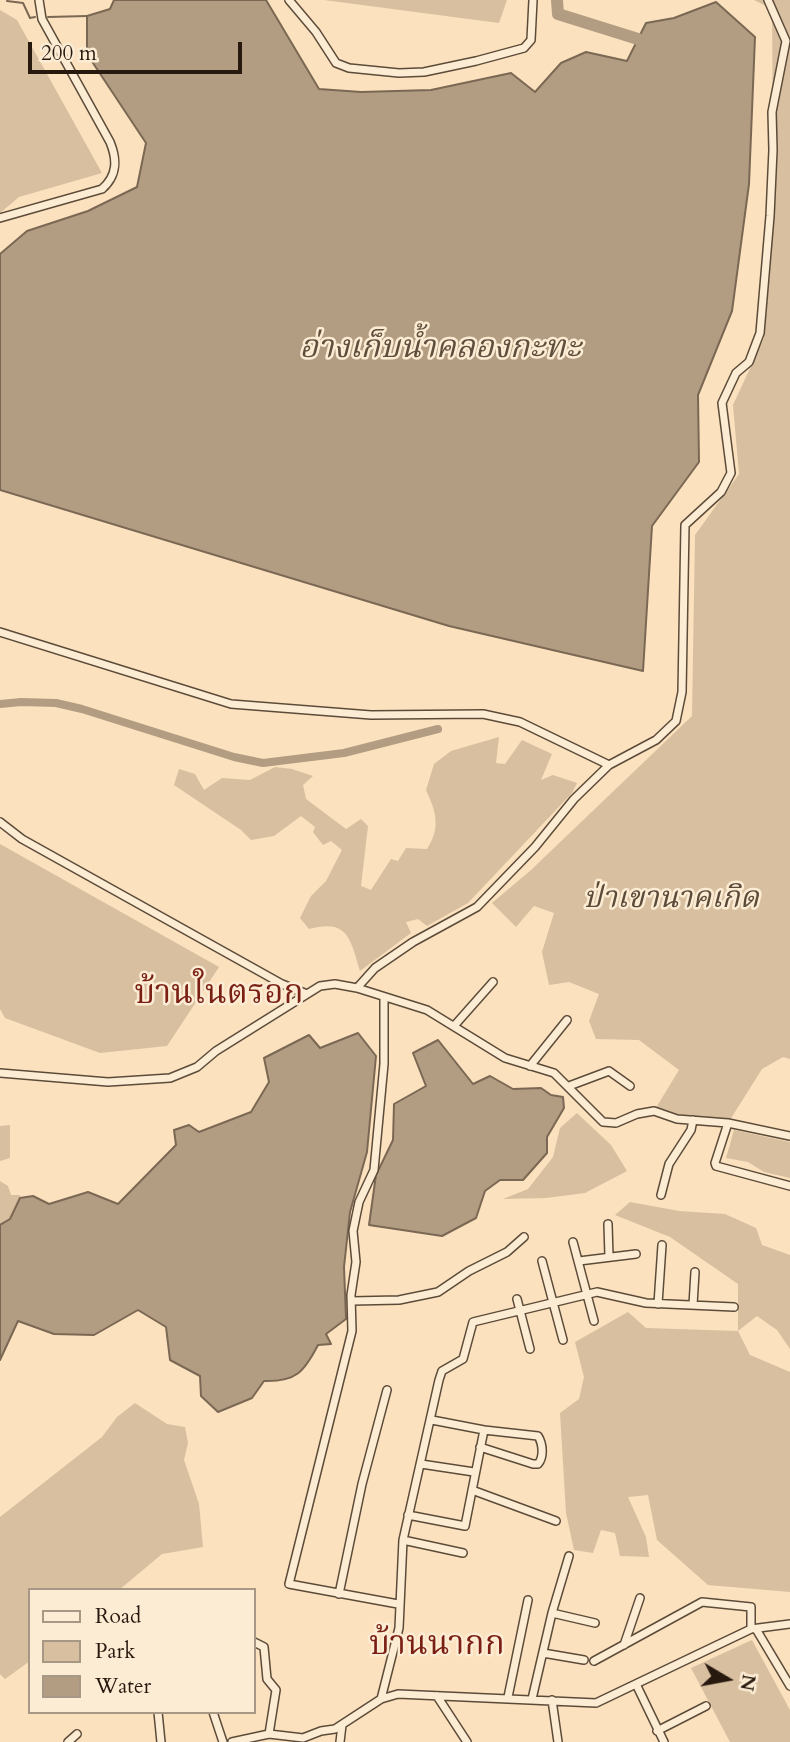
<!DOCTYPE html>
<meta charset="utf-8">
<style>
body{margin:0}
#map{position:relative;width:790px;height:1742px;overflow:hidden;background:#fbe1bd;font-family:Cardo,serif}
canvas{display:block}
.legend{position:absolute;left:28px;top:1588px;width:228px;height:126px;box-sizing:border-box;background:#fcecd4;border:2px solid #a79885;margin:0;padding:9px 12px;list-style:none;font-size:21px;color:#28190f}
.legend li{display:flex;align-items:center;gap:14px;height:35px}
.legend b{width:35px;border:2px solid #a79885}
.north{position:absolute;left:692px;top:1644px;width:70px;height:70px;-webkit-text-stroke:5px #fcecd4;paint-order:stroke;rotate:100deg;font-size:19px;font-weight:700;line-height:28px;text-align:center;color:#28190f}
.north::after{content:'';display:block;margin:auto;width:24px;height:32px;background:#28190f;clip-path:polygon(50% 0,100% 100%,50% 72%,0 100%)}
.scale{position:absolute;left:28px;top:42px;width:214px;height:32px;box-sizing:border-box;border:4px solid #28190f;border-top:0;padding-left:9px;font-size:21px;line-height:24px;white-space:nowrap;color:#28190f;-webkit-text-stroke:5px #fcecd4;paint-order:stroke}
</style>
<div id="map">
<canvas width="790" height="1742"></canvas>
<ul class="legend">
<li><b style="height:9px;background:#fcecd4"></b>Road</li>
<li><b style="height:19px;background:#d7bf9f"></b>Park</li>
<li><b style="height:19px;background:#b39d82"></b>Water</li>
</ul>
<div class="north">N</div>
<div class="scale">200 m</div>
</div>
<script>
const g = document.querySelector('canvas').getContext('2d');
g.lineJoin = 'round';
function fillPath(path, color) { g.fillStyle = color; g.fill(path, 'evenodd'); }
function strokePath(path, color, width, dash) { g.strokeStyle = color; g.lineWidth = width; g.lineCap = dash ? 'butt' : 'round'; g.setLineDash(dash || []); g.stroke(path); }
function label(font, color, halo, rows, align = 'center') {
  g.font = font + ' Cardo,"Noto Serif Thai",serif'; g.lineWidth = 5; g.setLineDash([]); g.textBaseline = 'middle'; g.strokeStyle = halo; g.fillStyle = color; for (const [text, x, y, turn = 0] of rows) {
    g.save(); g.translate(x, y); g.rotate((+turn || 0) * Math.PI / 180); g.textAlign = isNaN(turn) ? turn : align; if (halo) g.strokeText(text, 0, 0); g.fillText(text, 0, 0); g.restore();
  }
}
fillPath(new Path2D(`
 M324,0H507L499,23Z
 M754,0H790V1059L783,1057L762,1069L728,1123L654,1111L679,1070L639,1040L596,1039L589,1021L599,994L569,982L549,985L542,952L554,913L534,906L516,927L492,903L531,870L692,716L695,535L739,474L733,405L764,338L770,269L773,150L772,9Z
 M0,10L17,20L102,173L19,197L0,213Z
 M499,737L496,763L505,764L522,740L552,754L541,780L553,775L577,783L572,793L468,903L427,926L418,919L406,922L411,933L360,971C350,938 348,919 309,929L300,918L311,896L326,881L342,850L331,841L323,845L313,832L315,827L301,816L274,836L251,840L241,830L174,785L179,769L195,774L204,790L222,778L250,780L275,767L292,769L313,776L303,785L306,799L346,829L361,819L368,826L361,886L371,890L391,859L398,861L406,848L427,849C441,828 436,811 426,790L434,764L451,751Z
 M0,844L219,967L167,1046L100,1053L5,1018L0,1009Z
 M577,1113L611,1145L627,1171L585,1193L546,1198L503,1199L528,1189L553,1157L560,1128Z
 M10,1125V1158L0,1161V1126Z
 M734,1130L790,1142V1178L764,1172L748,1162L726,1158Z
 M0,1181L8,1186L11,1195H20V1198L10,1219L0,1225Z
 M630,1202L679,1211L725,1214L756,1228L762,1245L790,1255V1349L777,1330L757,1316L738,1331L750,1355L790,1372V1592L708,1585L657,1540L648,1495L628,1497L646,1537L649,1557L620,1556L615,1533L601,1530L593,1553L574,1550L566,1513L560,1413L579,1399L584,1377L575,1342L628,1312L646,1328L738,1331V1284L670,1237L615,1215Z
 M135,1403L167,1424L185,1427L188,1443L184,1460L199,1504L203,1547L162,1554L119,1590H30V1661L5,1679L0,1674V1517L102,1437L117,1417Z
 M752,1640L790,1710V1742H730L691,1668Z`), '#d7bf9f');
const water = new Path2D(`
 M114,0H266L319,89L361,92L431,90L511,73L535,92L561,63L586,52L627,61L646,23L674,18L716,2L755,37L749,184L732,311L698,395L699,462L652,526L643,671L449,626L0,490V254L27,231L88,211L137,187L146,143L87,54V16L110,9Z
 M358,1033L376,1056L367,1152L350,1212L344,1267L346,1319L326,1334L331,1344L318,1345C304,1372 296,1382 264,1381L252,1398L218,1412L201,1396L200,1376L170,1360L166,1327L138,1310L94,1335L54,1334L18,1321L0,1360V1225L10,1219L20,1198L33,1196L49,1204L88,1192L118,1204L176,1145L174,1130L189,1125L199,1132L251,1112L269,1082L264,1058L309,1035L320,1048Z
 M438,1040L473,1084L490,1076L513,1089L541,1088L551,1095L563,1097L564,1108L547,1137V1153L523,1180H500L485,1191L476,1218L442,1236L369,1225L376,1175L393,1140L394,1104L426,1086L413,1053Z`);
fillPath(water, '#b39d82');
strokePath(water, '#7b6854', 2);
strokePath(new Path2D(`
 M7,1L23,3L30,18L35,17
 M48,17L87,16`), '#7b6854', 2);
strokePath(new Path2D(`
 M0,704L21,702L56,703L82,709L234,757L263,763L344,753L438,729`), '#b39d82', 8);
strokePath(new Path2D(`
 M557,0L558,14L638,39`), '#b39d82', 12);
const minor = new Path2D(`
 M289,0L316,32L336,63L349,68L399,73L424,72L476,61L524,48L531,40L533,0
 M0,218L102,189C118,175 117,159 110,142L42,19L39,0
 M0,632L231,704L371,715L483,714L520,722L609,765
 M0,822L22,839L282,984L307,994
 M357,988L375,968L413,942L477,907L535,847L574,799L609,765L656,740L676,721L682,692L685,525L721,492L731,473L722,403L736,373L749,362L760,333L770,216L773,150L772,112L786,41L768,0
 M384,997V1064L374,1170L359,1202L353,1231L356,1262L351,1295L352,1331L289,1584L398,1604
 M454,1026L493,982
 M530,1066L567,1020
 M0,1073L108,1082L170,1078L197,1067L216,1051L320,986L335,984L357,988L427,1010L505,1058L554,1073L603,1122L616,1123L637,1114L654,1111L677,1119L728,1123L790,1136
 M569,1086L609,1071L630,1086
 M728,1123L715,1163L716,1166L790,1186
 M661,1195L669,1164L691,1130L693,1120
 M608,1224L609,1257
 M573,1242L594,1321
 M542,1261L563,1340
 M579,1261L636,1254
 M517,1299L530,1349
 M352,1301L399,1300L438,1292L469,1271L507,1252L524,1237
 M658,1304L662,1245
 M693,1305L695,1272
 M480,1447L533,1464H538C544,1457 543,1444 538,1436L484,1430
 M421,1464L474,1472
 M472,1490L556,1521
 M408,1515L465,1526L484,1430L432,1420
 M403,1540L463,1553
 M339,1594L362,1484L387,1390
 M552,1613L595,1623
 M756,1629L790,1686
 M254,1642L264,1647L267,1679L276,1690L269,1734
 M624,1645L640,1598
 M543,1653L584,1660
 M594,1661L702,1602L751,1607V1629
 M636,1684L664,1742
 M437,1696L467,1742
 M508,1697L528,1600
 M381,1699L399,1628L403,1540L439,1380L442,1371L463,1359L473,1322L597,1292L646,1303L734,1307
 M532,1699L552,1613L569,1556
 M552,1700L558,1742
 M158,1712L161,1742
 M213,1712L223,1742
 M657,1731L706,1706
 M68,1742L77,1734
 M232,1742L269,1734L303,1738L321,1731L335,1729L381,1699L398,1694L596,1703L751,1629L790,1624
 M340,1742L342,1725`);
strokePath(minor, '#5d4b3a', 10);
strokePath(minor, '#fcecd4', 7);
label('italic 30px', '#5d4b3a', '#fcecd4', [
 ["ป่าเขานาคเกิด",671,900]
]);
label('italic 32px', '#604e3d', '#fcecd4', [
 ["อ่างเก็บน้ำคลองกะทะ",440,350]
]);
label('33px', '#7a1f14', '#fcecd4', [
 ["บ้านในตรอก",219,995],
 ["บ้านนากก",437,1646]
]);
</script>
